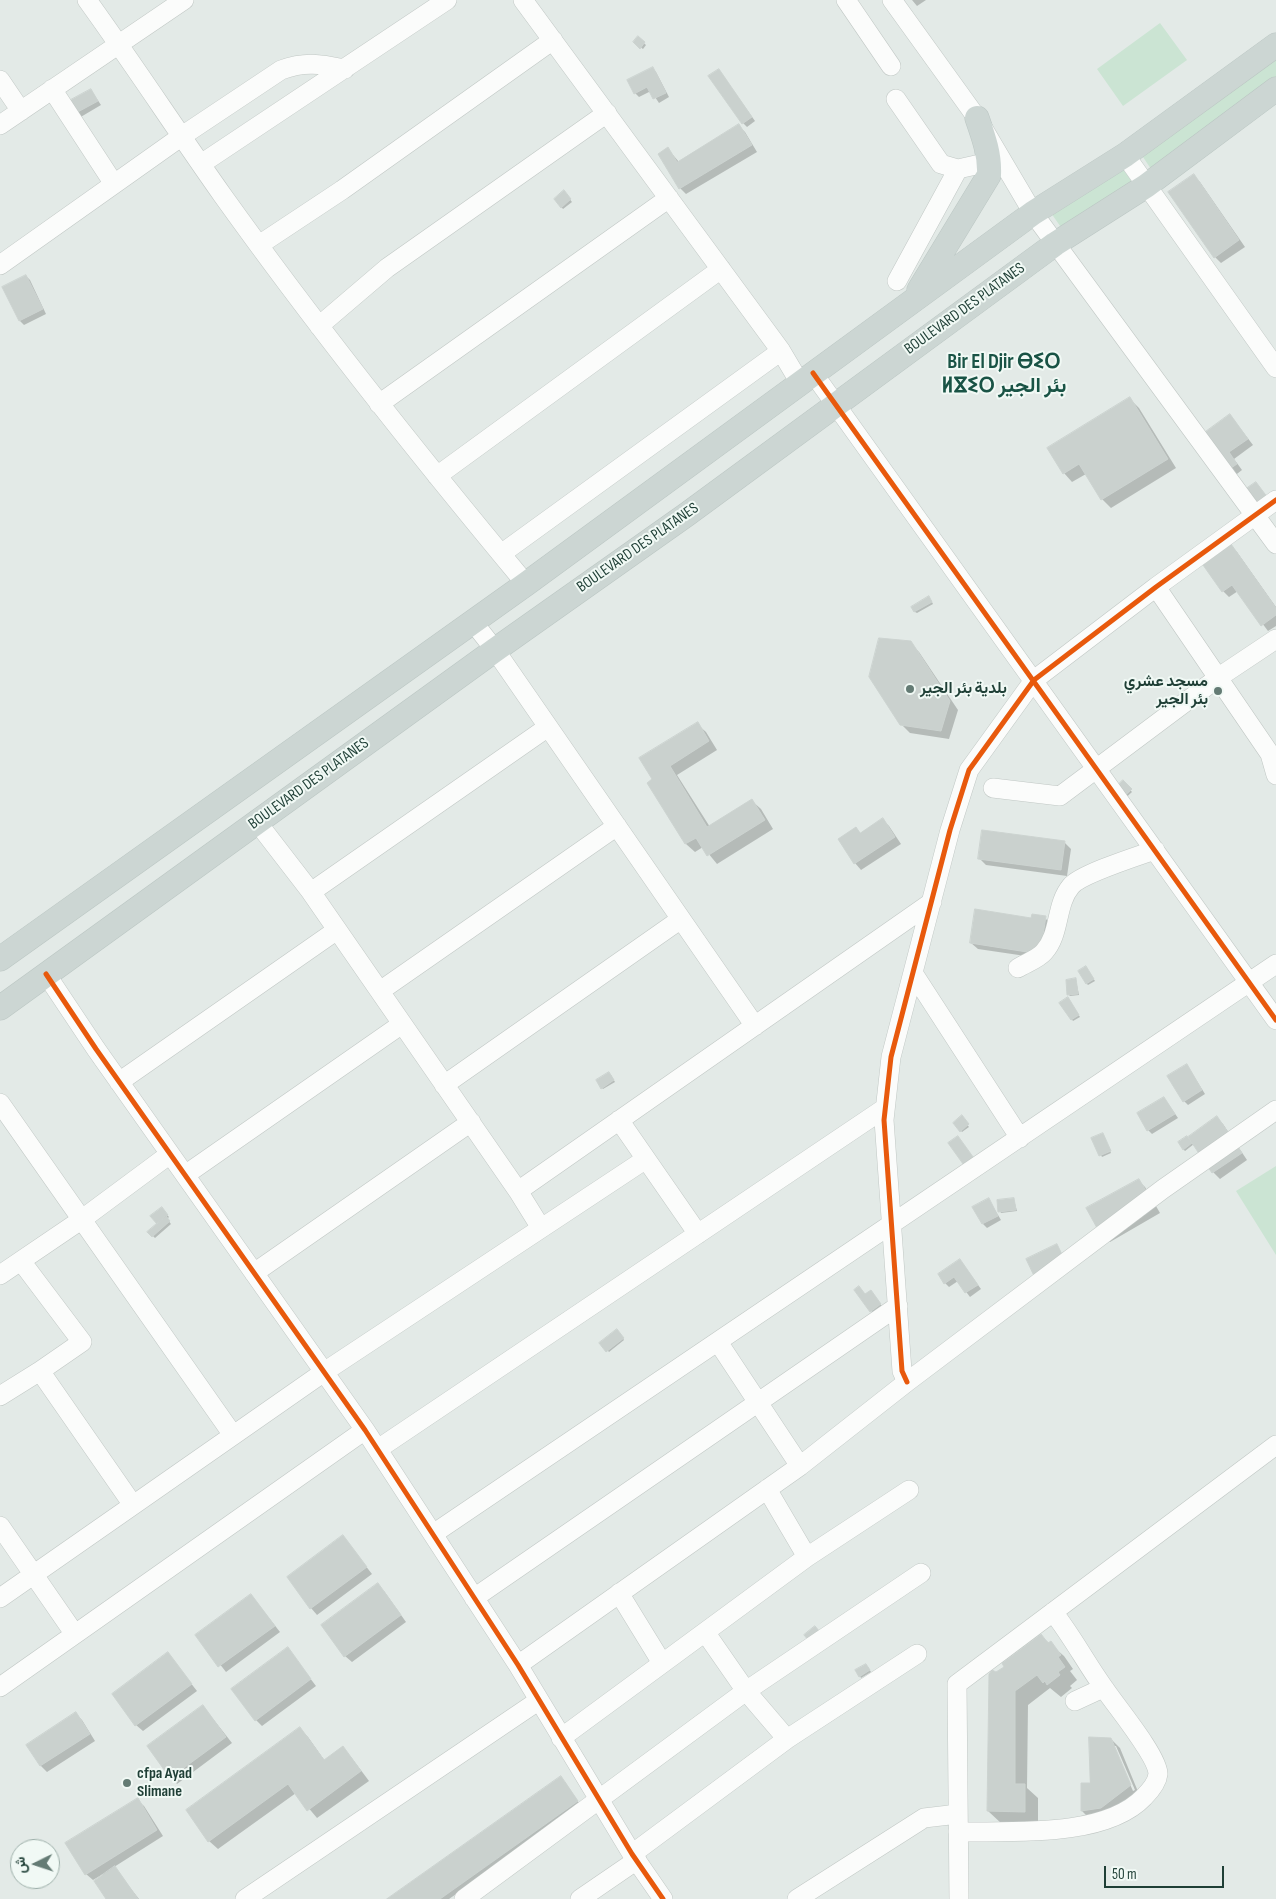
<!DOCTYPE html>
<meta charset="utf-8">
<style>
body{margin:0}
#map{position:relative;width:1276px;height:1899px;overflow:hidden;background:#e3eae7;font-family:"Sofia Sans Condensed",Vazirmatn,sans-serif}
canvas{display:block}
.north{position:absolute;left:10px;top:1839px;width:50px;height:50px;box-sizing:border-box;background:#f1f9f5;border:1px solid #9dafa9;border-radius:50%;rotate:266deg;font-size:14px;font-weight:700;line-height:20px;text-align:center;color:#1f3f36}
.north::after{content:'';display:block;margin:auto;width:18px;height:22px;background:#647b74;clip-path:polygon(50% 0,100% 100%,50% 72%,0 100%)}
.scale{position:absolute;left:1104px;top:1866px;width:120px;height:22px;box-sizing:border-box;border:2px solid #1f3f36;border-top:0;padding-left:6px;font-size:15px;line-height:18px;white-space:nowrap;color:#1f3f36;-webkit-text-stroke:4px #f1f9f5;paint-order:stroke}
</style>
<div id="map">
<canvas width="1276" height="1899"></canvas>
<div class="north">ش</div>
<div class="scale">50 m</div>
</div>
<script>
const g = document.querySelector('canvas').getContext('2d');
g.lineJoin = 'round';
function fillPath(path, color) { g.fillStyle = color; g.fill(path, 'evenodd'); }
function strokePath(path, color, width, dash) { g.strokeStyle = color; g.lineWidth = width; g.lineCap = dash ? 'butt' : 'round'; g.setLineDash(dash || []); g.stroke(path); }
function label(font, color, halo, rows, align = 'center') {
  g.font = font + ' "Sofia Sans Condensed",Vazirmatn,"Noto Sans Tifinagh",sans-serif'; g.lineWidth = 4; g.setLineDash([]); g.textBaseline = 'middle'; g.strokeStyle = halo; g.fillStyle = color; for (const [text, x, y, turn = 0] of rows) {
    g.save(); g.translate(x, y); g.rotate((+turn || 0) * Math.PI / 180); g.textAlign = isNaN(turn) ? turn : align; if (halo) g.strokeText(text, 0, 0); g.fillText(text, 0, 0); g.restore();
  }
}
fillPath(new Path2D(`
 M1160,23L1187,60L1123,106L1097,69Z
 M1276,54V81L1151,169L1139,151Z
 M1119,164L1133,183L1065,233L1051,213Z
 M1276,1166V1255L1236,1191Z`), '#cbe4d3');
fillPath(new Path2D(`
 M912,0H926L917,6Z
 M638,38L646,45L643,49L634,42Z
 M652,68L656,72L669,97L659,103L651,91L639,97L635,93Z
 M719,70L755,121L747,127L743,123Z
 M91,90L101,105L79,118L75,114Z
 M739,126L745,132L757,152L686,194L680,188L668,149L679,162Z
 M1194,176L1200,182L1245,247L1221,263L1215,257Z
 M564,192L572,202L563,209L555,199Z
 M26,276L30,280L46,314L24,325L20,321L4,287Z
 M1130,399L1139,408L1176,468L1111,508L1102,499L1086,474L1072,482L1064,473Z
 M1230,415L1253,445L1234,459L1242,470L1233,477L1226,471Z
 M1231,546L1237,552L1276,607V626L1268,631L1238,591L1229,597L1223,591Z
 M931,600L933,604L917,613L915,612L913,607Z
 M910,643L919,652L958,710L949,739L910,733L901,724Z
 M697,724L706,732L717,750L677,775L710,827L752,801L761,809L773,829L717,864L703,847L695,852L686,844L648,783L654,780Z
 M1123,782L1132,792L1117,806Z
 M883,820L889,826L901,844L861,870L855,863L856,828L861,834Z
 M1064,842L1071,849L1067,876L986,865L979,858Z
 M1045,918L1051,924L1046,959L978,949L971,943L1032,919Z
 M1087,969L1095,981L1088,985L1087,984Z
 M1076,980L1079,995L1070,996L1069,995Z
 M1069,1000L1080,1017L1073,1021L1061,1003Z
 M1187,1065L1205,1094L1188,1105L1184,1101Z
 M611,1075L615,1082L603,1089L602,1088Z
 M1164,1098L1178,1118L1152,1134L1148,1130Z
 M1217,1118L1223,1124L1247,1160L1220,1179L1213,1172L1194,1144L1185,1151L1183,1149L1187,1138L1193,1144Z
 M963,1119L969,1127L962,1132L954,1123Z
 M1104,1136L1111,1153L1102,1157L1093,1139Z
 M1139,1181L1145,1187L1160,1213L1110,1242L1103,1236Z
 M989,1200L1001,1220L987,1228L983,1224Z
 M1014,1200L1017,1211L1001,1213L1000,1211Z
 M162,1209L169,1217L167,1219L171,1224L155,1238L149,1232L158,1224Z
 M960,1260L981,1289L970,1297L958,1281L949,1287L945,1283Z
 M859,1288L866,1295L871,1292L884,1309L875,1316L856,1290Z
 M617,1330L624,1340L609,1352L601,1343Z
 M343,1537L372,1574L317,1615L311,1608Z
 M384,1591L406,1622L352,1662L345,1656Z
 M251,1595L280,1632L226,1672L197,1635Z
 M1041,1636L1064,1656L1073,1669L1070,1671L1077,1680L1070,1686L1072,1688L1061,1697L1050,1688L1028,1705L1027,1788L1038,1798V1825L1002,1824L988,1811L996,1674Z
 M288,1649L316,1686L262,1726L256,1720Z
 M168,1654L197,1691L143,1731L136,1725Z
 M868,1667L871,1672L861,1678L860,1676Z
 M203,1706L232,1743L177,1784L171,1777Z
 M76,1714L82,1720L95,1741L47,1772L41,1766L28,1745Z
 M300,1729L308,1737L325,1761L342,1748L351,1757L369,1781L317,1818L296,1793L218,1849L209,1841Z
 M1111,1739L1120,1748L1139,1794L1091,1820L1082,1811V1784L1092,1785ZM1113,1746H1116L1135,1790L1133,1791Z
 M565,1782L581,1806L449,1899H389Z
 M137,1800L144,1806L163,1836L114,1867L139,1899H108L103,1874L93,1880L86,1874Z`), '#0003');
const building = new Path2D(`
 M638,36L645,42L640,49L633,42Z
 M653,67L666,93L653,99L647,87L634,94L627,80Z
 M719,69L752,117L742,124L708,76Z
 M91,89L98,101L74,114L67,102Z
 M739,124L752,145L679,189L658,154L668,147L677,162Z
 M1194,174L1239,240L1214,258L1168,192Z
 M564,190L571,199L561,208L554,199Z
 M26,275L43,309L19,321L2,287Z
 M1130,397L1168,459L1101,500L1079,464L1063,474L1047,448Z
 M1230,414L1248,439L1229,452L1237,464L1225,472L1200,436Z
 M1256,482L1268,498L1255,508L1243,491Z
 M1231,544L1276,608V615L1261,626L1232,585L1222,592L1203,565Z
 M929,596L932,602L914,612L911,607Z
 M879,638L911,641L950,701L941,731L900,725L869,677Z
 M698,722L709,741L670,766L707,827L752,799L765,820L707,856L696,838L685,844L647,783L652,779L639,758Z
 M1123,780L1132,789L1115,805L1106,797Z
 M883,818L895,837L854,864L838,839L856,827L860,833Z
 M982,830L1065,841L1061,870L978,859Z
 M975,909L1031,918L1032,914L1046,916L1040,954L970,943Z
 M1086,966L1094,979L1086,984L1078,971Z
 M1076,978L1078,994L1067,995L1066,980Z
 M1068,997L1079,1015L1071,1020L1059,1003Z
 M1187,1064L1202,1090L1183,1102L1167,1076Z
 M609,1072L614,1080L601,1089L596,1080Z
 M1164,1097L1175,1114L1147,1131L1137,1113Z
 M962,1115L969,1124L960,1132L953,1123Z
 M1217,1116L1242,1153L1212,1173L1188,1137Z
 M1103,1133L1111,1151L1099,1156L1091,1138Z
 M958,1136L981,1168L971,1175L948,1143Z
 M1187,1136L1192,1143L1183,1150L1178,1142Z
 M1139,1179L1155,1206L1102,1237L1086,1208Z
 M989,1198L998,1216L982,1224L972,1207Z
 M1014,1198L1016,1210L998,1212L997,1200Z
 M162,1207L168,1215L157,1224L150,1216Z
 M166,1216L170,1221L152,1237L147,1232Z
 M1057,1244L1067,1265L1036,1280L1026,1259Z
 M960,1259L978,1285L965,1293L954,1277L944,1284L938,1274Z
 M859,1286L865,1294L871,1290L881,1304L870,1312L854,1290Z
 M617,1329L624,1338L606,1352L599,1343Z
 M343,1535L367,1567L310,1609L287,1577Z
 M378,1583L401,1615L344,1657L321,1625Z
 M251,1594L275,1626L218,1667L195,1635Z
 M815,1626L820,1632L809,1641L804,1635Z
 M1041,1634L1048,1643L1051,1641L1061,1655L1058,1657L1065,1667L1058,1672L1060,1675L1047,1685L1045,1681L1043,1683L1037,1675L1015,1691V1784H1025V1812L987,1811L989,1674L992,1670L996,1672L1004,1667L1002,1663Z
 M288,1647L311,1679L255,1721L231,1689Z
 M168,1652L192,1684L135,1726L112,1694Z
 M866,1664L870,1670L859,1677L855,1670Z
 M203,1705L226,1737L170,1778L147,1746Z
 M76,1712L90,1734L40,1766L26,1745Z
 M300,1727L324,1760L343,1746L361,1771L307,1811L288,1784L208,1842L186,1810Z
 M1089,1737L1111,1738L1131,1785L1101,1808L1081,1811V1783H1090Z
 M561,1776L578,1801L440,1899H387Z
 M138,1798L157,1830L85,1875L65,1843Z
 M115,1866L138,1899H106L94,1881Z`);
fillPath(building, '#cad1ce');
strokePath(building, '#ccd3d0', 1);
const minor = new Path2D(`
 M87,0C134,65 177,131 223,196C319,330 421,458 526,584
 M523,0L781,351L800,383
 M846,0L891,66
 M892,0L977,118L1033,213L1276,544
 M0,80L21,111
 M52,89L114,184
 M896,99L941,164L958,169L989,162
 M0,125L184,0
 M1125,155L1276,368
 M201,164L447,0
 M259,245L342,190L553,40
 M0,265L182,136L281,70C305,61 320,64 345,69
 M897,281L958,169
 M319,326L387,268L607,113
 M813,373L1276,1020
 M379,404L669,198
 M437,476L721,269
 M501,554L781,351
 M1156,587L1270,754L1276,775
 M473,622L495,650L755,1026
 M993,788L1060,796L1219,677L1276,639
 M257,822L311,892L518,1191L541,1228
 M311,892L548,727
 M1018,968C1026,963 1038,959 1044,952C1061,933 1055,905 1071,886C1081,874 1138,856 1155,850
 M913,973L1020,1138
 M46,974L96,1049L365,1430L518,1665L632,1854L663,1899
 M380,991L617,826
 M119,1082L337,930
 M444,1085L681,919
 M0,1103L233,1435
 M619,1120L698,1234
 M185,1175L402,1024
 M518,1191L932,902
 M21,1261L82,1342L40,1371L133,1505
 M254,1273L471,1122
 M0,1275L81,1220L170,1154
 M718,1342L800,1466
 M907,1382L902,1371L884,1120L891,1057L950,830L969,770L1034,680L1156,587L1276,500
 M0,1396L40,1371
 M378,1449L885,1108
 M767,1489L807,1557
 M0,1526L74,1633
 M433,1534L1276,964
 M619,1593L662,1663
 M0,1598L324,1372L646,1159
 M474,1598L898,1306
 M705,1632L746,1691L787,1739
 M518,1665L800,1466L907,1382L1163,1189L1276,1110
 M0,1687L365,1430
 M1075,1701L1103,1688
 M561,1738L807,1557L909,1490
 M958,1832C1012,1831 1105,1838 1144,1797C1150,1791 1157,1783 1158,1774C1158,1756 1115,1705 1104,1688C1086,1663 1072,1636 1053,1612
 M632,1854L787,1739L917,1654
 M245,1899L538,1701
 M464,1899L746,1691L921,1573
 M580,1899L637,1860
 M797,1899L924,1818L958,1814
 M959,1899L957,1684L1276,1445`);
const major = new Path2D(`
 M919,290L989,175C990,155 984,138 977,118
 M0,959L526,584L1033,213L1125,155L1276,45
 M0,1008L495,650L686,515L1055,244L1146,186L1276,89`);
strokePath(minor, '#c0c7c4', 20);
strokePath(major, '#bbc6c3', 25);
strokePath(minor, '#fbfcfb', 19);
strokePath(major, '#ccd6d3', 24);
strokePath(new Path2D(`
 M813,373L1276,1020
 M46,974L96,1049L365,1430L518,1665L632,1854L663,1899
 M907,1382L902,1371L884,1120L891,1057L950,830L969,770L1034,680L1156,587L1276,500`), '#e8590c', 5);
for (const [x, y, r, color] of [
 [910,689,5,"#647b74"],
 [1218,691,5,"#647b74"],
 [127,1783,5,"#647b74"]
]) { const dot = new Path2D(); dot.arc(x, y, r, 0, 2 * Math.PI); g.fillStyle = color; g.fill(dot); strokePath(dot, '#f1f9f5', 2); }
label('16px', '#1f3f36', '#f1f9f5', [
 ["BOULEVARD DES PLATANES",965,309,-36],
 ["BOULEVARD DES PLATANES",638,548,-35],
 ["BOULEVARD DES PLATANES",309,784,-36]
]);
label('bold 16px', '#1f3f36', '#f1f9f5', [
 ["مسجد عشري",1208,682,"right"],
 ["بئر الجير",1208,700,"right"],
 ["بلدية بئر الجير",920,689],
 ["cfpa Ayad",137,1774],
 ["Slimane",137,1792]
], 'left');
label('bold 21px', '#195345', '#f1f9f5', [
 ["Bir El Djir ⴱⵉⵔ",1004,363],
 ["ⵍⴵⵉⵔ بئر الجير",1004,387]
]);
</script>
